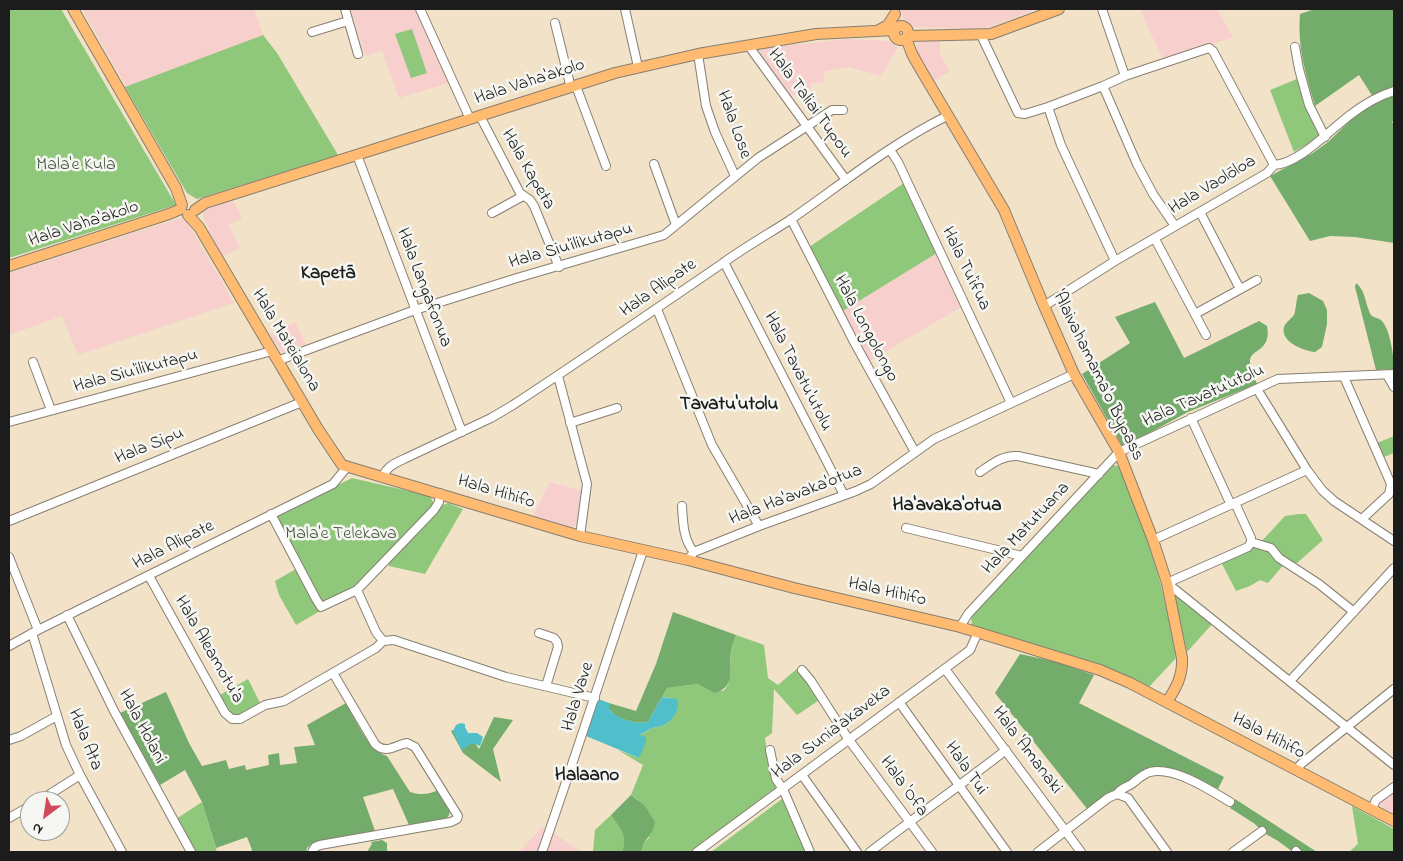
<!DOCTYPE html>
<meta charset="utf-8">
<style>
body{margin:0}
#map{position:relative;width:1403px;height:861px;overflow:hidden;background:#f2e2c8;font-family:"Indie Flower",sans-serif}
canvas{display:block}
.frame{position:absolute;inset:0;border:10px solid #1c1c1c;pointer-events:none}
.north{position:absolute;left:20px;top:791px;width:50px;height:50px;box-sizing:border-box;background:#f6f6f2;border:1px solid #9f9f9c;border-radius:50%;rotate:211deg;font-size:14px;font-weight:700;line-height:20px;text-align:center;color:#1c1c1c}
.north::after{content:'';display:block;margin:auto;width:18px;height:22px;background:#d1495b;clip-path:polygon(50% 0,100% 100%,50% 72%,0 100%)}
</style>
<div id="map">
<canvas width="1403" height="861"></canvas>
<div class="frame"></div>
<div class="north">N</div>
</div>
<script>
const g = document.querySelector('canvas').getContext('2d');
g.lineJoin = 'round';
function fillPath(path, color) { g.fillStyle = color; g.fill(path, 'evenodd'); }
function strokePath(path, color, width, dash) { g.strokeStyle = color; g.lineWidth = width; g.lineCap = dash ? 'butt' : 'round'; g.setLineDash(dash || []); g.stroke(path); }
function label(font, color, halo, rows, align = 'center') {
  g.font = font + ' "Indie Flower",sans-serif'; g.lineWidth = 5; g.setLineDash([]); g.textBaseline = 'middle'; g.strokeStyle = halo; g.fillStyle = color; for (const [text, x, y, turn = 0] of rows) {
    g.save(); g.translate(x, y); g.rotate((+turn || 0) * Math.PI / 180); g.textAlign = isNaN(turn) ? turn : align; if (halo) g.strokeText(text, 0, 0); g.fillText(text, 0, 0); g.restore();
  }
}
fillPath(new Path2D(`
 M82,9H254L263,35L277,53L338,155L196,199L187,193Z
 M351,9H416L449,83L399,98L382,51L365,56Z
 M900,9H1037L983,29L913,27L904,20Z
 M1140,9H1217L1233,37L1164,60L1155,43Z
 M849,39L889,41L898,47L881,76L848,67L825,71L823,82L811,83V89L789,96L759,55L762,48Z
 M921,39L940,41V54L950,71L934,81L915,50Z
 M233,200L242,219L228,225L240,248L222,256L203,217V210Z
 M180,218L187,221L234,303L78,355L62,316L9,335V273Z
 M937,253L963,306L868,362L841,312Z
 M295,322L306,344L282,353L270,335Z
 M550,482L587,492L579,523L572,528L533,516Z
 M1394,792V815L1383,809L1380,803Z
 M543,826L582,852H519Z`), '#f7d0ce');
fillPath(new Path2D(`
 M9,9H61L176,205L9,258Z
 M412,29L427,73L411,78L395,34Z
 M263,35L277,53L338,155L197,199L187,193L125,87Z
 M1297,79L1305,104L1320,134L1318,138L1294,152L1270,90Z
 M904,183L937,253L841,312L809,247Z
 M1394,436V453L1384,457L1377,443Z
 M1112,465L1118,466C1146,527 1166,592 1176,658L1148,688L1100,666L972,625L971,616Z
 M352,478L430,496L433,502C430,514 366,579 353,588C345,594 334,598 325,602L319,600L279,522L278,515Z
 M448,503L463,509L425,574L389,566V563L443,505Z
 M1299,514H1306L1323,540L1297,563L1286,562L1268,583L1260,580L1250,586L1236,591L1221,562L1238,552L1259,544L1285,516Z
 M296,569L320,611L296,625L279,595L275,581Z
 M1177,592L1214,622L1187,652L1174,594Z
 M736,635L764,645L768,678L778,685L799,667L818,701L797,715L774,689L772,733L765,738L768,762L776,784L775,789L692,852H641L644,843L649,838L638,800L631,795L643,765L618,750L639,758L646,737L639,736L652,728L662,726L668,723L672,698L662,697L667,688L698,684L723,691C735,680 729,666 731,651C732,646 734,640 736,635Z
 M248,679L260,703C251,709 243,716 232,715L220,695Z
 M782,799L806,852H711Z
 M202,802L217,852H194L176,819Z
 M1352,806L1394,829V852H1349L1358,844Z
 M611,815C620,829 628,835 622,852H593L595,830Z`), '#8fc77b');
fillPath(new Path2D(`
 M1315,9H1394V120L1392,122L1394,125V243L1355,237L1330,236L1310,241L1270,176L1313,153L1328,142L1353,118V110L1373,97L1359,75L1315,106C1306,76 1297,46 1300,14Z
 M1356,283C1365,290 1365,301 1369,311C1371,318 1376,317 1381,320C1390,328 1394,357 1394,369L1376,370L1355,287Z
 M1309,293L1323,301L1327,310V324L1322,347L1315,352C1304,351 1280,342 1284,327C1286,322 1291,319 1294,315C1296,310 1296,301 1298,295Z
 M1155,302L1184,358L1259,321L1267,326C1272,351 1251,349 1250,360C1249,367 1255,378 1257,384L1188,412L1127,445H1122L1082,374L1130,343L1115,317Z
 M673,612L736,635C734,640 732,646 731,651C728,669 738,685 715,693L698,684L667,688L648,722C635,725 617,719 609,709V703L636,711L656,664Z
 M1020,654L1057,662L1094,675L1079,703L1224,777L1218,789L1189,775L1159,767L1145,769L1088,810L995,693Z
 M166,692L189,743L202,766L226,760L229,769L245,765L246,770L269,765L268,755L279,753L280,765L297,763L294,747L315,745L307,725L346,703C355,718 368,751 387,756L410,792C419,795 429,795 438,790C443,798 455,810 447,818L409,825L393,789L363,797L375,831L313,843L307,848L306,852H251L252,850L247,837L216,848L202,802L185,770L160,785L120,713Z
 M494,717L513,720L493,749L501,782L463,753L451,731L463,726L479,749Z
 M631,795L645,806L655,822L653,830L644,843L641,852H622C628,835 620,829 611,815Z
 M1235,799L1317,852H1293L1278,841L1264,833L1255,824L1230,808Z
 M382,840L387,843V852H367L372,844L371,842Z`), '#73ac6b');
fillPath(new Path2D(`
 M662,697L677,699C681,709 672,722 662,726C659,727 654,727 650,729C647,731 643,733 640,735L646,737V742L639,758L586,736L598,699L609,703V709C617,719 636,725 648,722Z
 M461,723L465,724V727L468,733H477L483,737L480,746L472,743L464,749H461L453,731L456,725Z`), '#51becb');
const minor = new Path2D(`
 M345,9L358,54
 M420,9L470,119
 M625,9L638,67
 M1102,9L1125,76
 M555,23L571,88
 M312,32L348,21
 M981,35L1018,113L1025,114L1048,107
 M748,45L846,180
 M1295,47L1299,69L1309,105L1325,137
 M698,54L706,106L715,132L735,176
 M576,86L606,166
 M1103,86L1048,107L1061,145L1115,261
 M480,116L520,193L530,200L534,206L559,267
 M890,150L898,162L1011,403
 M357,155L462,432
 M654,164L676,225
 M1200,212L1240,289
 M492,213L523,196
 M791,219L853,340L915,452
 M1175,226L1153,194L1137,164L1103,86L1125,76L1209,48L1213,51L1274,165
 M1155,239L1206,335
 M724,262L844,495
 M1044,306L1115,261L1267,173L1274,165C1299,164 1331,129 1350,115C1363,105 1378,96 1394,91
 M657,309L712,445L759,526
 M1195,314L1257,280
 M277,361L415,310L517,278L664,235L758,158L832,110H843
 M33,362L51,410
 M1387,375L1394,387
 M558,376L587,484L580,536
 M1344,377L1391,484L1389,494L1362,519
 M1257,389L1307,470
 M1191,418L1231,505
 M9,422L272,351
 M570,423L617,408
 M980,472C992,464 1002,455 1018,456L1099,474
 M383,477C386,467 395,463 404,459L491,418L513,405C583,359 653,311 723,263C745,247 770,233 793,218C843,183 892,143 947,116
 M1235,503L1251,538V542L1248,547L1167,583L1394,765
 M682,506C683,521 683,540 694,552
 M271,514L316,599L321,607L357,590L434,510L439,502L440,493
 M9,521L302,402
 M906,528L1022,556
 M1153,540L1307,470L1322,490L1334,501L1394,541
 M1251,542L1271,548L1279,558L1319,584L1354,612
 M9,557L38,630
 M688,560L694,552L759,526L856,491L871,484L934,439L1074,374
 M149,576L225,713L232,719H240L265,705L284,701L376,648L383,641
 M357,590L376,632L383,641L394,640L506,677L595,698
 M67,615L114,711L191,852
 M960,627L968,614L1119,452L1278,379L1394,374
 M32,633L66,745L80,775L122,852
 M539,633L554,638L557,642L558,647L546,686
 M9,646L38,630L333,484L347,467
 M945,669L1081,852
 M802,670L811,681L849,740L932,852
 M1290,681L1394,568
 M899,702L1007,852
 M9,740L21,736L57,716
 M770,750L776,779L783,789L810,852
 M1296,770L1301,764L1394,689
 M802,775L857,852
 M1117,794C1121,788 1128,787 1133,783C1138,779 1143,774 1150,772C1174,766 1210,790 1230,802
 M39,801L80,775
 M1372,809L1376,800L1394,787
 M9,818L30,806
 M1296,851L1297,852
 M312,852L315,847L320,845L451,822L457,819L458,816L415,747L407,743C395,745 386,755 375,744L333,673
 M542,852C577,752 609,652 643,551
 M697,852L970,650L978,632
 M870,852C915,817 961,785 1006,750
 M1038,852L1108,798L1117,794L1128,798L1167,852
 M1233,852L1262,831`);
const major = new Path2D(`
 M73,9L176,188L182,205
 M894 33a7 7 0 1 1 14 0a7 7 0 1 1-14 0Z
 M879,30L888,25L895,14
 M908,36L991,34L1059,9
 M906,38L912,54L921,70L1004,210L1044,306L1074,374L1119,452L1153,540L1167,583L1182,658C1183,676 1176,688 1167,702
 M195,210L205,203L615,73L698,54L816,34L895,30
 M188,215L199,227L318,429L342,465L580,536L688,560L794,588L960,627L1100,670L1130,683L1394,821
 M9,266L169,214L181,209`);
strokePath(minor, '#877f72', 10);
strokePath(major, '#877f72', 12);
strokePath(minor, '#fff', 8);
strokePath(major, '#febb71', 10);
label('18px', '#1c1c1c', '#f6f6f2', [
 ["Hala Vaha'akolo",530,83,-18],
 ["Hala Taliai Tupou",809,104,54],
 ["Hala Lose",733,125,70],
 ["Hala Kapeta",527,170,60],
 ["Hala Vaolōloa",1213,186,-31],
 ["Hala Vaha'akolo",84,225,-18],
 ["Hala Siu'ilikutapu",571,247,-16],
 ["Hala Tu'ifua",965,269,64],
 ["Hala Langafonua",423,288,69],
 ["Hala Alipate",659,289,-35],
 ["Hala Longolongo",865,329,62],
 ["Hala Mateialona",285,341,59],
 ["Hala Siu'ilikutapu",136,372,-15],
 ["Hala Tavatu'utolu",797,372,63],
 ["'Alaivahamama'o Bypass",1097,376,64],
 ["Hala Tavatu'utolu",1204,397,-24],
 ["Hala Sipu",150,447,-22],
 ["Hala Hihifo",496,493,17],
 ["Hala Ha'avaka'otua",796,496,-21],
 ["Hala Matutuana",1027,529,-47],
 ["Hala Alipate",174,546,-27],
 ["Hala Hihifo",887,593,13],
 ["Hala Aleamotu'a",208,650,60],
 ["Hala Vave",579,697,-73],
 ["Hala Holani",141,727,62],
 ["Hala Sunia'akaveka",832,733,-37],
 ["Hala Hihifo",1268,737,28],
 ["Hala Ata",84,740,68],
 ["Hala 'Amanaki",1026,751,53],
 ["Hala Tui",965,769,55],
 ["Hala 'Ofa",903,787,54]
]);
label('18px', '#44583d', '#f6f6f2', [
 ["Mala'e Kula",76,166],
 ["Mala'e Telekava",341,535]
]);
label('bold 19px', '#1c1c1c', '#f6f6f2', [
 ["Kapetā",328,275],
 ["Tavatu'utolu",729,406],
 ["Ha'avaka'otua",947,507],
 ["Halaano",587,777]
]);
</script>
